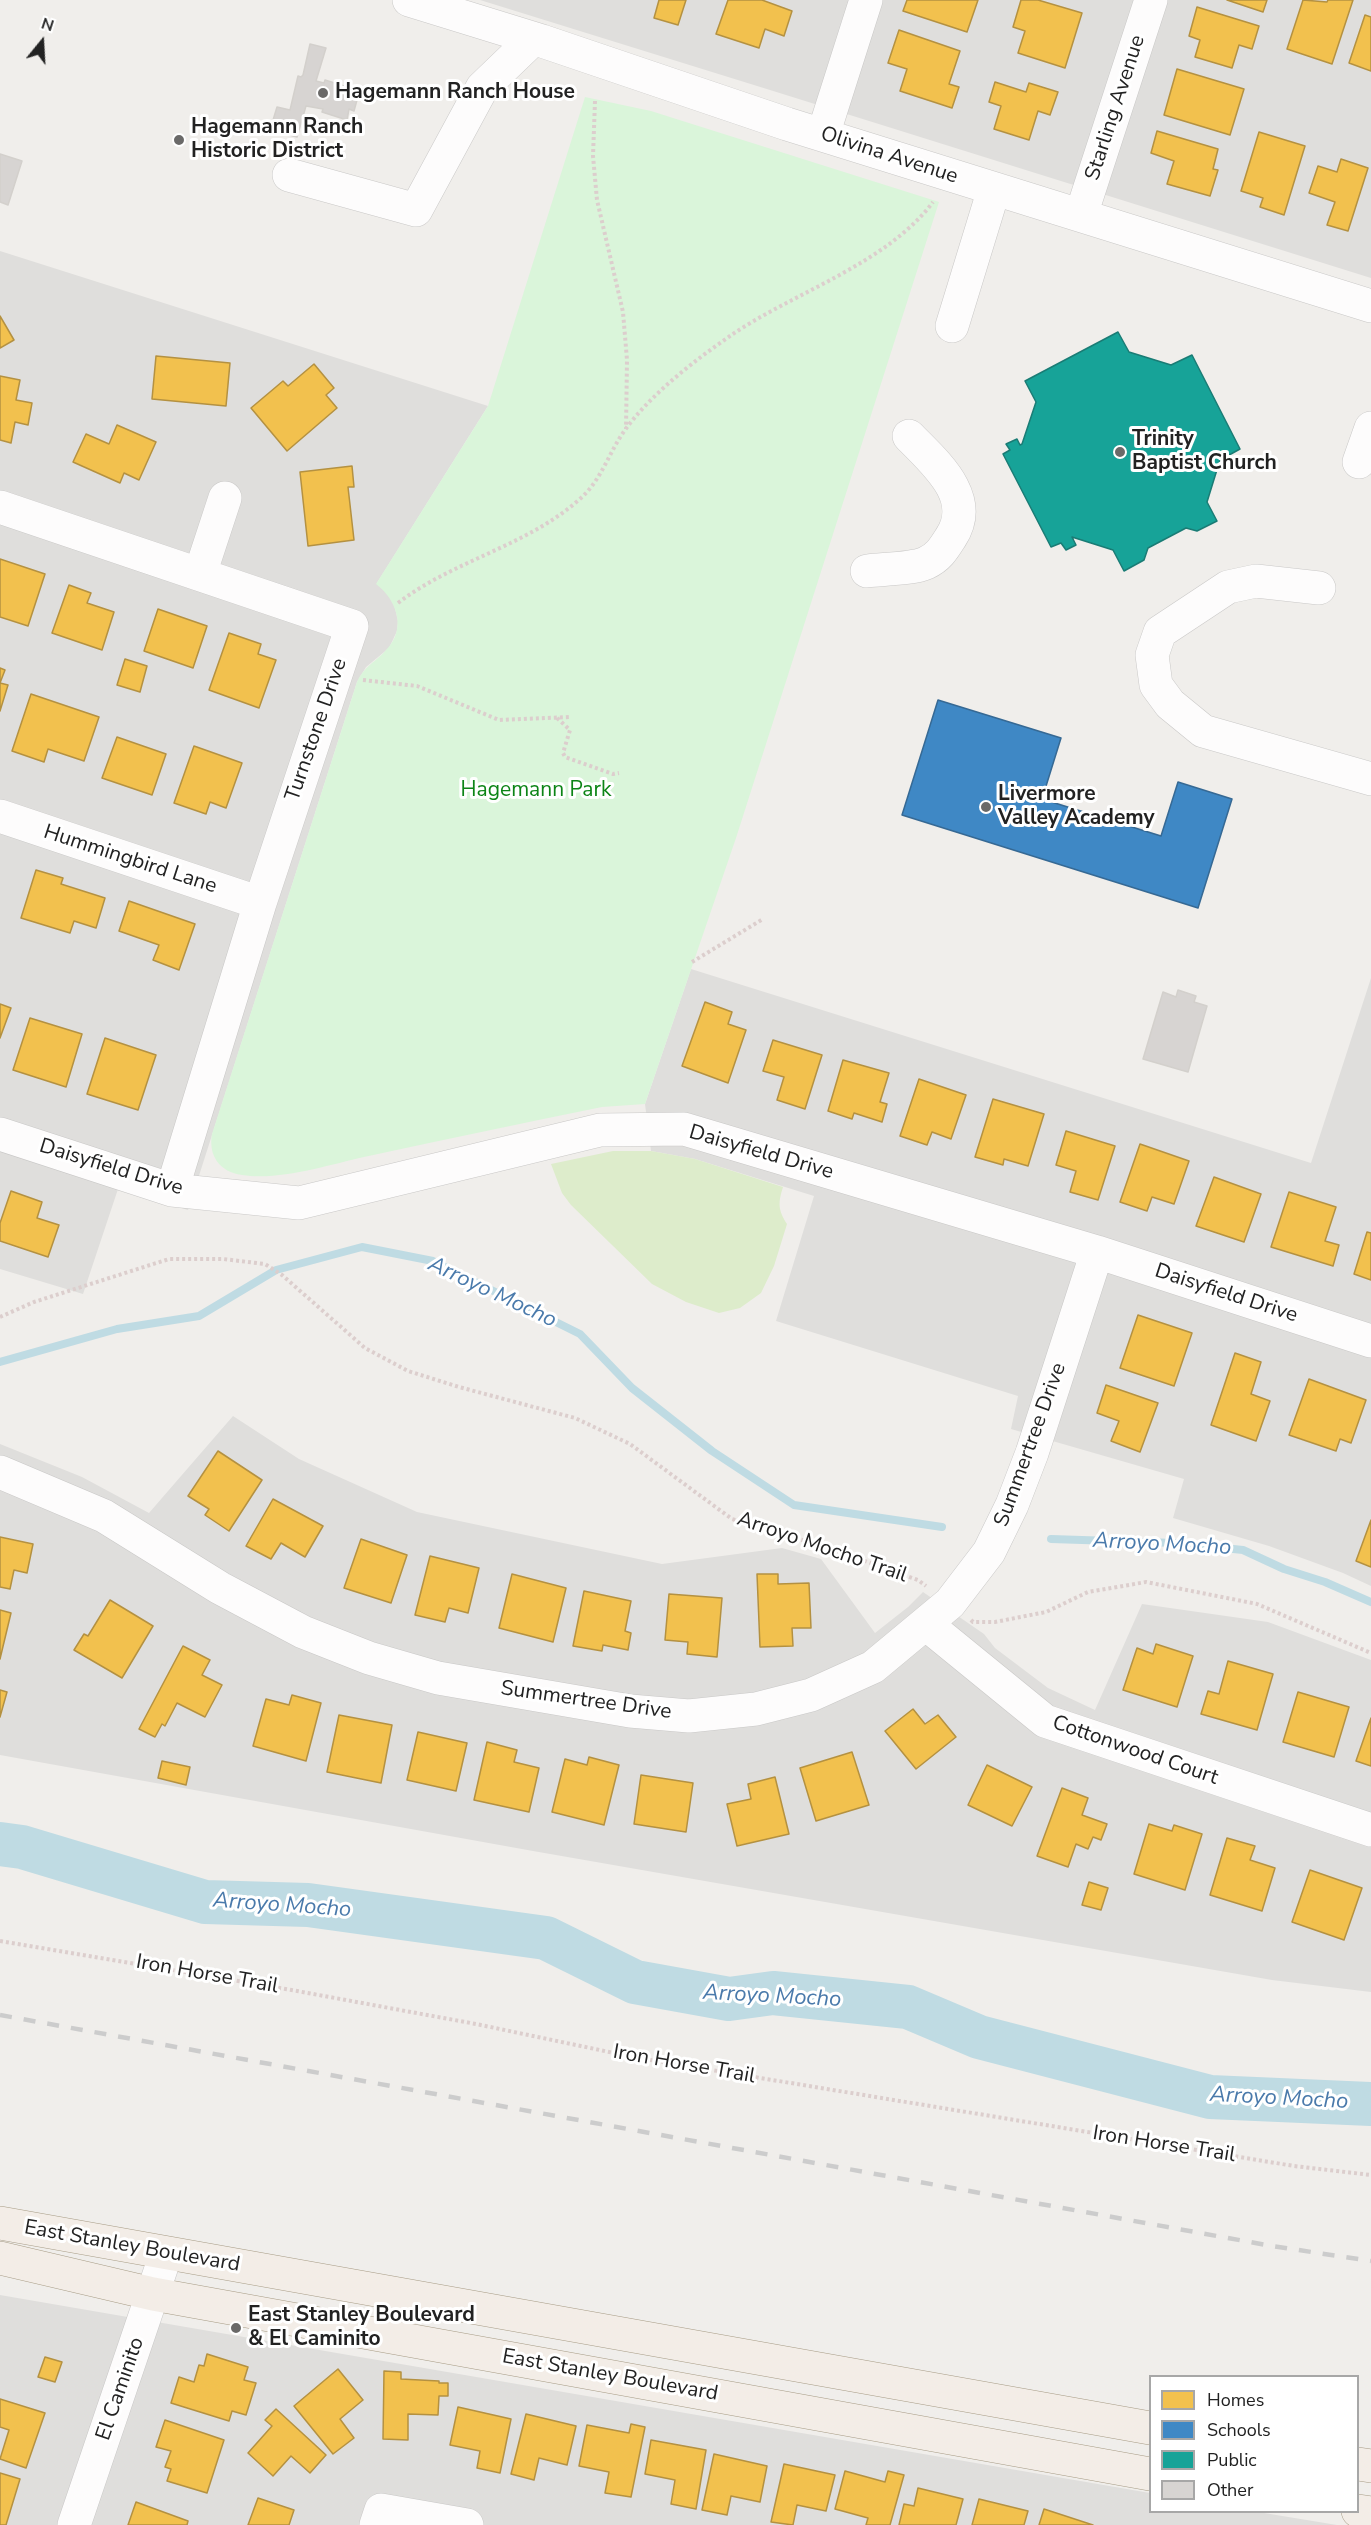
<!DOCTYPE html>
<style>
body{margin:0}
#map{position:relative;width:1371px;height:2525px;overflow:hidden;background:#f0eeeb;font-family:"Nunito Sans",sans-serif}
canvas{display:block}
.legend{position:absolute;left:1149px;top:2375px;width:210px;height:138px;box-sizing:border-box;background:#fff;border:2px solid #a7a7a7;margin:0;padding:8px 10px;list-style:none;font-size:18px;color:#222}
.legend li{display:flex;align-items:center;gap:12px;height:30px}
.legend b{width:30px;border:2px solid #a7a7a7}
.north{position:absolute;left:12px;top:12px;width:60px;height:60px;-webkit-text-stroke:4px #fff;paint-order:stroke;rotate:18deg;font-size:16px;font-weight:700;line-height:24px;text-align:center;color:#222}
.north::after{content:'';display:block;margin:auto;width:21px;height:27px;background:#222;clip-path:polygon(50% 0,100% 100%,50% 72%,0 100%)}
</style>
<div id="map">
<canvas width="1371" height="2525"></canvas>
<ul class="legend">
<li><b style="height:16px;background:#f2c14e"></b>Homes</li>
<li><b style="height:16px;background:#3f88c5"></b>Schools</li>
<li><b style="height:16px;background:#17a398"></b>Public</li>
<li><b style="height:16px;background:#d7d4d2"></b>Other</li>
</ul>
<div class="north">N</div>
</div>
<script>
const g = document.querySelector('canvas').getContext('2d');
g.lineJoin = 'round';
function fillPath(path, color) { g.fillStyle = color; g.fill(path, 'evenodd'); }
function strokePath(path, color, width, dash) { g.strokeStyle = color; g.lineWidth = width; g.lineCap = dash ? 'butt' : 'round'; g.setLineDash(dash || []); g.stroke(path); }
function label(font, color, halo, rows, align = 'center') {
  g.font = font + ' "Nunito Sans",sans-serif'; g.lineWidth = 6; g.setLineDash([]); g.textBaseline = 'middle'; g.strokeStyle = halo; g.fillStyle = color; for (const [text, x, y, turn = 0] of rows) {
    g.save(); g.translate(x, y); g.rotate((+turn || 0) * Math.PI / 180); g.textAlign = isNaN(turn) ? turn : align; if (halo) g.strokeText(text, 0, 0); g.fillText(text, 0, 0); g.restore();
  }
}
fillPath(new Path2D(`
 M480,0H1371V278L770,90Z
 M0,251L488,406L377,583L387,592L394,604L398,621L397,631L389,648L366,667L357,682L188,1210L118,1189L83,1294L0,1269Z
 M691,969L1311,1163L1371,978V1586L1343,1573L1269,1546L1173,1518L1184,1479L1011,1429L1018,1396L776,1321L814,1196L695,1159L651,1151L645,1104Z
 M233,1416L299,1459L417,1512L662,1564L782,1548L821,1559L875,1633L908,1607L923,1592L984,1634L995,1648L1048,1688L1095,1710L1142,1604L1268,1622L1371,1660V1992L1272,1980L533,1851L0,1755V1444L82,1477L149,1513Z
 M0,2295L1150,2493V2512H1258L1337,2525H0Z`), '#dfdedc');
fillPath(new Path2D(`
 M613,1151H651L695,1159L783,1187C778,1203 778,1210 787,1224L774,1266L761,1293L740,1308L719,1313L686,1302L652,1284L571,1205L562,1193L551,1164Z`), '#ddeccb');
fillPath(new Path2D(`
 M585,97L651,111L939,202L736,838L645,1104L602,1107C522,1123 443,1140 364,1157C328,1165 279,1181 242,1175C220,1172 208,1156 212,1134L357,682C364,666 376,662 386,650C407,629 397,600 376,584L488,406Z`), '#daf5da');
const homes = new Path2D(`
 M659,0H686L678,25L654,18Z
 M728,0H762L792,11L784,36L765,29L759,48L716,34Z
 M907,0H978L967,32L903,11Z
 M1021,0H1038L1082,13L1065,68L1018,53L1025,31L1013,27Z
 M1227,0H1267L1263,12Z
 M1303,0L1327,2L1328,0H1353L1332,64L1287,49Z
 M1197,7L1259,26L1252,49L1239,45L1232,68L1195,57L1200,40L1189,36Z
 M1365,15L1371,17V71L1349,63Z
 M899,30L960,51L949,84L959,87L952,108L900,91L907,69L888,63Z
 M1177,69L1244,89L1230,135L1164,115Z
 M995,82L1026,92L1029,83L1058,92L1050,115L1038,111L1029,140L994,129L1001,106L989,102Z
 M1157,131L1218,149L1213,169L1218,170L1210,196L1167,184L1174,161L1151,153Z
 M1259,132L1305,146L1284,215L1260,207L1263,198L1241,191Z
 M1341,159L1368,168L1348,231L1327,225L1335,202L1309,193L1318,166L1337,172Z
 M0,316L14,340L0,348Z
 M156,356L230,363L226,406L152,399Z
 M314,364L334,388L326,395L337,408L287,451L251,408L283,381L288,386Z
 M0,376L20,380L16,400L32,403L28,425L15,422L11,443L0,440Z
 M117,425L156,442L139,480L124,473L120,483L73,462L86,434L109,444Z
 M352,466L354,487H348L354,540L308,546L300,472Z
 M0,559L45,574L28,626L0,617Z
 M69,585L91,593L87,603L114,612L102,650L52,633Z
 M158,609L207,626L193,668L144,651Z
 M229,633L261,644L258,654L276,660L259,708L209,690Z
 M125,659L147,666L140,692L117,685Z
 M0,668L5,670L0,683L8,685L0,711Z
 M31,694L99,717L84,761L48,749L44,762L12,751Z
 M117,737L166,754L152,795L102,778Z
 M194,746L242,763L226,808L210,802L206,814L174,803Z
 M36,870L63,878L61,884L105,898L96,928L74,921L70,933L21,918Z
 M129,901L195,924L179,970L153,960L159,945L119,931Z
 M705,1002L732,1012L728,1024L746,1030L728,1083L682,1066Z
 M0,1004L11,1008L0,1038Z
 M30,1018L82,1034L66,1087L13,1070Z
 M105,1038L156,1055L138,1110L87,1094Z
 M773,1040L822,1055L805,1109L777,1100L784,1077L763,1071Z
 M843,1060L889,1073L880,1102L887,1104L882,1122L854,1113L852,1119L828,1111Z
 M919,1079L966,1095L951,1139L932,1132L927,1145L900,1136Z
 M993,1099L1044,1114L1028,1166L1004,1159L1003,1165L975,1157Z
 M1066,1131L1115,1146L1098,1200L1070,1192L1076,1171L1056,1165Z
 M1140,1144L1189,1161L1174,1204L1152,1197L1147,1211L1120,1202Z
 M1214,1177L1261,1194L1244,1242L1196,1226Z
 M11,1191L42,1202L37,1218L59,1225L48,1257L0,1241V1223Z
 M1289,1192L1336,1207L1325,1241L1339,1245L1333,1266L1271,1247Z
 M1367,1232L1371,1233V1280L1354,1274Z
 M1138,1315L1192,1333L1174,1386L1120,1368Z
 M1235,1353L1261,1362L1251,1394L1270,1401L1256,1441L1211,1425Z
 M1309,1379L1366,1400L1351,1443L1340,1439L1336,1451L1289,1435Z
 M1106,1385L1158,1403L1140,1452L1111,1441L1119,1421L1097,1413Z
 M218,1451L262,1480L229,1531L205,1515L209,1509L188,1496Z
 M273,1499L323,1526L305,1557L281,1543L271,1559L246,1546Z
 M1371,1520V1567L1356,1561Z
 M0,1537L33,1544L27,1573L14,1570L10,1589L0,1587Z
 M361,1539L407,1555L391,1603L344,1588Z
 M430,1556L479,1568L468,1613L449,1608L445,1622L415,1615Z
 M512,1574L566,1588L553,1642L499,1628Z
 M757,1574H778V1584L809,1583L811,1628H792L793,1646L760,1647Z
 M584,1591L631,1601L625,1631L631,1633L628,1650L603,1645L602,1651L573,1646Z
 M669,1594L722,1598L717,1657L687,1654L688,1642L665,1640Z
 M110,1600L153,1626L122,1678L74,1650L84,1634L88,1636Z
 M0,1610L11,1613L0,1659Z
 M1156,1644L1193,1656L1177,1707L1123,1690L1137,1648L1153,1654Z
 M183,1646L210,1660L202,1675L222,1685L205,1717L177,1703L165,1726L162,1724L155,1737L139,1729Z
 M1228,1661L1273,1674L1257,1730L1201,1714L1208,1691L1219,1694Z
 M0,1690L7,1692L0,1717Z
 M1298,1692L1349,1707L1334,1757L1283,1742Z
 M292,1695L321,1703L306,1761L253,1746L266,1699L289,1705Z
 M913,1709L925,1724L938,1715L956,1737L916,1769L885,1731Z
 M339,1715L392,1725L381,1783L327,1772Z
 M1371,1718V1766L1356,1761Z
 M418,1732L467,1743L456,1791L407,1780Z
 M487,1742L517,1750L514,1762L539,1768L529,1812L474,1800Z
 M852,1752L869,1805L816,1821L800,1768Z
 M589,1757L619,1765L604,1825L552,1812L565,1759L587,1765Z
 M162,1761L190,1767L186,1785L158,1778Z
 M987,1765L1032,1787L1012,1826L968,1805Z
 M641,1775L693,1783L686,1832L634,1824Z
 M775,1777L789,1834L737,1846L727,1804L751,1799L748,1784Z
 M1062,1788L1088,1798L1082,1815L1107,1824L1101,1840L1093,1837L1088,1849L1076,1844L1068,1867L1037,1856Z
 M1149,1824L1172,1831L1174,1825L1202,1834L1185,1890L1134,1874Z
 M1227,1838L1255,1846L1250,1860L1275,1868L1262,1911L1210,1895Z
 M1310,1870L1362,1888L1344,1940L1292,1922Z
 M1089,1882L1108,1888L1101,1910L1082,1905Z
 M207,2354L248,2367L244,2380L256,2383L246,2415L232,2411L229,2421L171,2403L179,2377L194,2382L199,2365L204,2366Z
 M45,2357L62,2362L55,2382L38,2377Z
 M338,2369L363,2400L340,2419L354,2438L333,2454L294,2406Z
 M384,2371L401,2372V2379L439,2381V2383H448V2396H439L438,2415L408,2414V2440L383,2439Z
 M0,2399L45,2413L26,2468L0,2459L9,2430L0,2427Z
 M458,2407L511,2419L500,2473L477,2468L480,2451L450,2445Z
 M276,2409L326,2455L310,2473L291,2456L273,2476L248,2453L272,2426L265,2420Z
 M526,2414L576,2426L567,2465L539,2458L534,2480L511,2474Z
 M165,2420L224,2440L207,2493L167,2481L171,2469L165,2467L171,2451L156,2447Z
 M631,2424L645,2427L631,2497L605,2493L609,2472L579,2466L587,2425L629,2433Z
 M651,2440L706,2450L696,2509L671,2504L675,2480L645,2474Z
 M714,2454L767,2466L760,2502L731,2496L727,2515L702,2510Z
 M784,2464L835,2475L826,2511L797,2505L793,2525L771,2522Z
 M845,2471L885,2482L888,2471L904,2475L890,2525H866L868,2518L835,2509Z
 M0,2473L20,2479L6,2525H0Z
 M918,2488L963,2499L956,2525H899L904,2504L914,2506Z
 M258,2498L294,2510L289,2525H248Z
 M979,2499L1028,2511L1024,2525H972Z
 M136,2502L188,2521L187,2525H128Z
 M1044,2509L1093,2525H1039Z`);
fillPath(homes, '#f2c14e');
strokePath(homes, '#b49141', 1.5);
const schools = new Path2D(`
 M938,700L1061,738L1042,799L1161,836L1178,782L1232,799L1198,908L902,815Z`);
fillPath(schools, '#3f88c5');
strokePath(schools, '#366994', 1.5);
const public = new Path2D(`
 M1118,332L1129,352L1171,365L1192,355L1240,449L1220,460L1207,502L1217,521L1197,531L1186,528L1148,548L1144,560L1124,571L1113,550L1072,537L1076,545L1066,550L1061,543L1051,547L1003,454L1010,450L1006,444L1017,439L1020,445L1022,444L1036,402L1025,381Z`);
fillPath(public, '#17a398');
strokePath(public, '#1a7c75', 1.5);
strokePath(new Path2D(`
 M0,1362L117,1329L199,1316L276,1270L362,1247L433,1261L580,1334L632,1388L712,1451L794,1505L942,1527
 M1051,1539L1175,1543L1243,1550L1284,1569L1325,1582L1371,1602`), '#bfdbe3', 8);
strokePath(new Path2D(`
 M0,1844L22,1847L205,1902L308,1905L546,1938L635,1982L729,1999L773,1993L908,2007L979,2037L1210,2097L1371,2104`), '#bfdbe3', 44);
const building = new Path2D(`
 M310,44L326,48L316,81L324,83L325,80L354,89L352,98L357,100L354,111L349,109L347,120L322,112L323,109L306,106L297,137L270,130L277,107L290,110L298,76L301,77L303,75Z
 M0,154L22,161L8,205L0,202Z
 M1178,990L1196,996L1194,1002L1207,1006L1188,1072L1143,1059L1163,992L1176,997Z`);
fillPath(building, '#d7d4d2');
strokePath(building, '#d3d0cc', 1.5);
const minor = new Path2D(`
 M409,0L542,41L787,124L1371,306
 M823,135L866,0
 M289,175L416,210L482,88L533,39
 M1081,215L1151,0
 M952,326L994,189
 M1359,462L1371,428
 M0,507L352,626L260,903L172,1190
 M867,571C883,569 913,569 926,563C939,557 944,548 951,537C977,497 934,462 909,436
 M200,574L225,498
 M1319,588L1256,581L1228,587L1160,632L1152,655L1156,685L1170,704L1203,731L1371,779
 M0,816L260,903
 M0,1134L172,1190L299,1203L600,1130L684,1129L1097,1252L1371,1341
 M0,1472L104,1516L220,1588L303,1632L369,1658L438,1678L630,1711L689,1716L756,1709L811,1695L873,1667L950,1603L989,1552L1012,1505L1032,1453L1097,1252
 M926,1624L1045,1721L1371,1830
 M74,2525L166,2254
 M376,2525L381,2510L467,2525`);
const major = new Path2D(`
 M0,2223L1150,2428
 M0,2258L153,2294L1150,2474
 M1358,2464L1371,2466
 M1358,2511L1371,2513`);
strokePath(minor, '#c9c8c7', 34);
strokePath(major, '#a79c86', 34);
strokePath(new Path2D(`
 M595,101L593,156L597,200L623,312L627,360L626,429
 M398,603C454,560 528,546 581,498C602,479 609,452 625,430C650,395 695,360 730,336C792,293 887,264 933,202
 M363,680L417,686L499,720L571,717
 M557,718L570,730L563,753L565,757L613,774L619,773
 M692,962L763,919
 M0,1317L34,1302L169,1259H223L265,1264L282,1275L365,1348L408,1371L459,1387L575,1418L630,1444L732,1519L829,1548L918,1580L926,1586
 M971,1620L973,1622H995L1046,1612L1088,1592L1146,1582L1257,1604L1371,1653
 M0,1941L297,1991L476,2024L633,2057L1294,2166L1371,2175`), '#dccecd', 4, [3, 3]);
strokePath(minor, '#fdfcfc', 33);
strokePath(major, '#f3ede7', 33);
strokePath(new Path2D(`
 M0,2015L1272,2246L1371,2261`), '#ccc', 4.5, [12, 12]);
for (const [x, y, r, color] of [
 [323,93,6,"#6a6968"],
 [179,140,6,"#6a6968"],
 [1120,452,6,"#6a6968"],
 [986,807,6,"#6a6968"],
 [236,2328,6,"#6a6968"]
]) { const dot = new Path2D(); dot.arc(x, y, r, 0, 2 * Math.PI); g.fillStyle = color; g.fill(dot); strokePath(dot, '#fff', 2); }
label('bold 21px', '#222', '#fff', [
 ["Hagemann Ranch House",335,93],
 ["Hagemann Ranch",191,128],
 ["Historic District",191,152],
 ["Trinity",1132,440],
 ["Baptist Church",1132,464],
 ["Livermore",998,795],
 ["Valley Academy",998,819],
 ["East Stanley Boulevard",248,2316],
 ["& El Caminito",248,2340]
], 'left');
label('21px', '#222', '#fff', [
 ["Starling Avenue",1116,108,-72],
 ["Olivina Avenue",889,156,18],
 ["Turnstone Drive",317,730,-71],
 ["Hummingbird Lane",130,860,18],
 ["Daisyfield Drive",761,1153,16],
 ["Daisyfield Drive",111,1168,17],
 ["Daisyfield Drive",1226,1294,18],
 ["Summertree Drive",1031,1445,-70],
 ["Arroyo Mocho Trail",822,1548,19],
 ["Summertree Drive",586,1701,8],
 ["Cottonwood Court",1135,1751,19],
 ["Iron Horse Trail",207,1975,10],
 ["Iron Horse Trail",684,2065,10],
 ["Iron Horse Trail",1164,2145,9],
 ["East Stanley Boulevard",132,2247,10],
 ["East Stanley Boulevard",610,2376,10],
 ["El Caminito",121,2389,-71]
]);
label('21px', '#0c8416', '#fff', [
 ["Hagemann Park",536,791]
]);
label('italic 22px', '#4a7aab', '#fff', [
 ["Arroyo Mocho",492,1293,25],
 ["Arroyo Mocho",1162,1545,3],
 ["Arroyo Mocho",282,1906,4],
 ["Arroyo Mocho",772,1997,3],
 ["Arroyo Mocho",1279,2099,3]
]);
</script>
